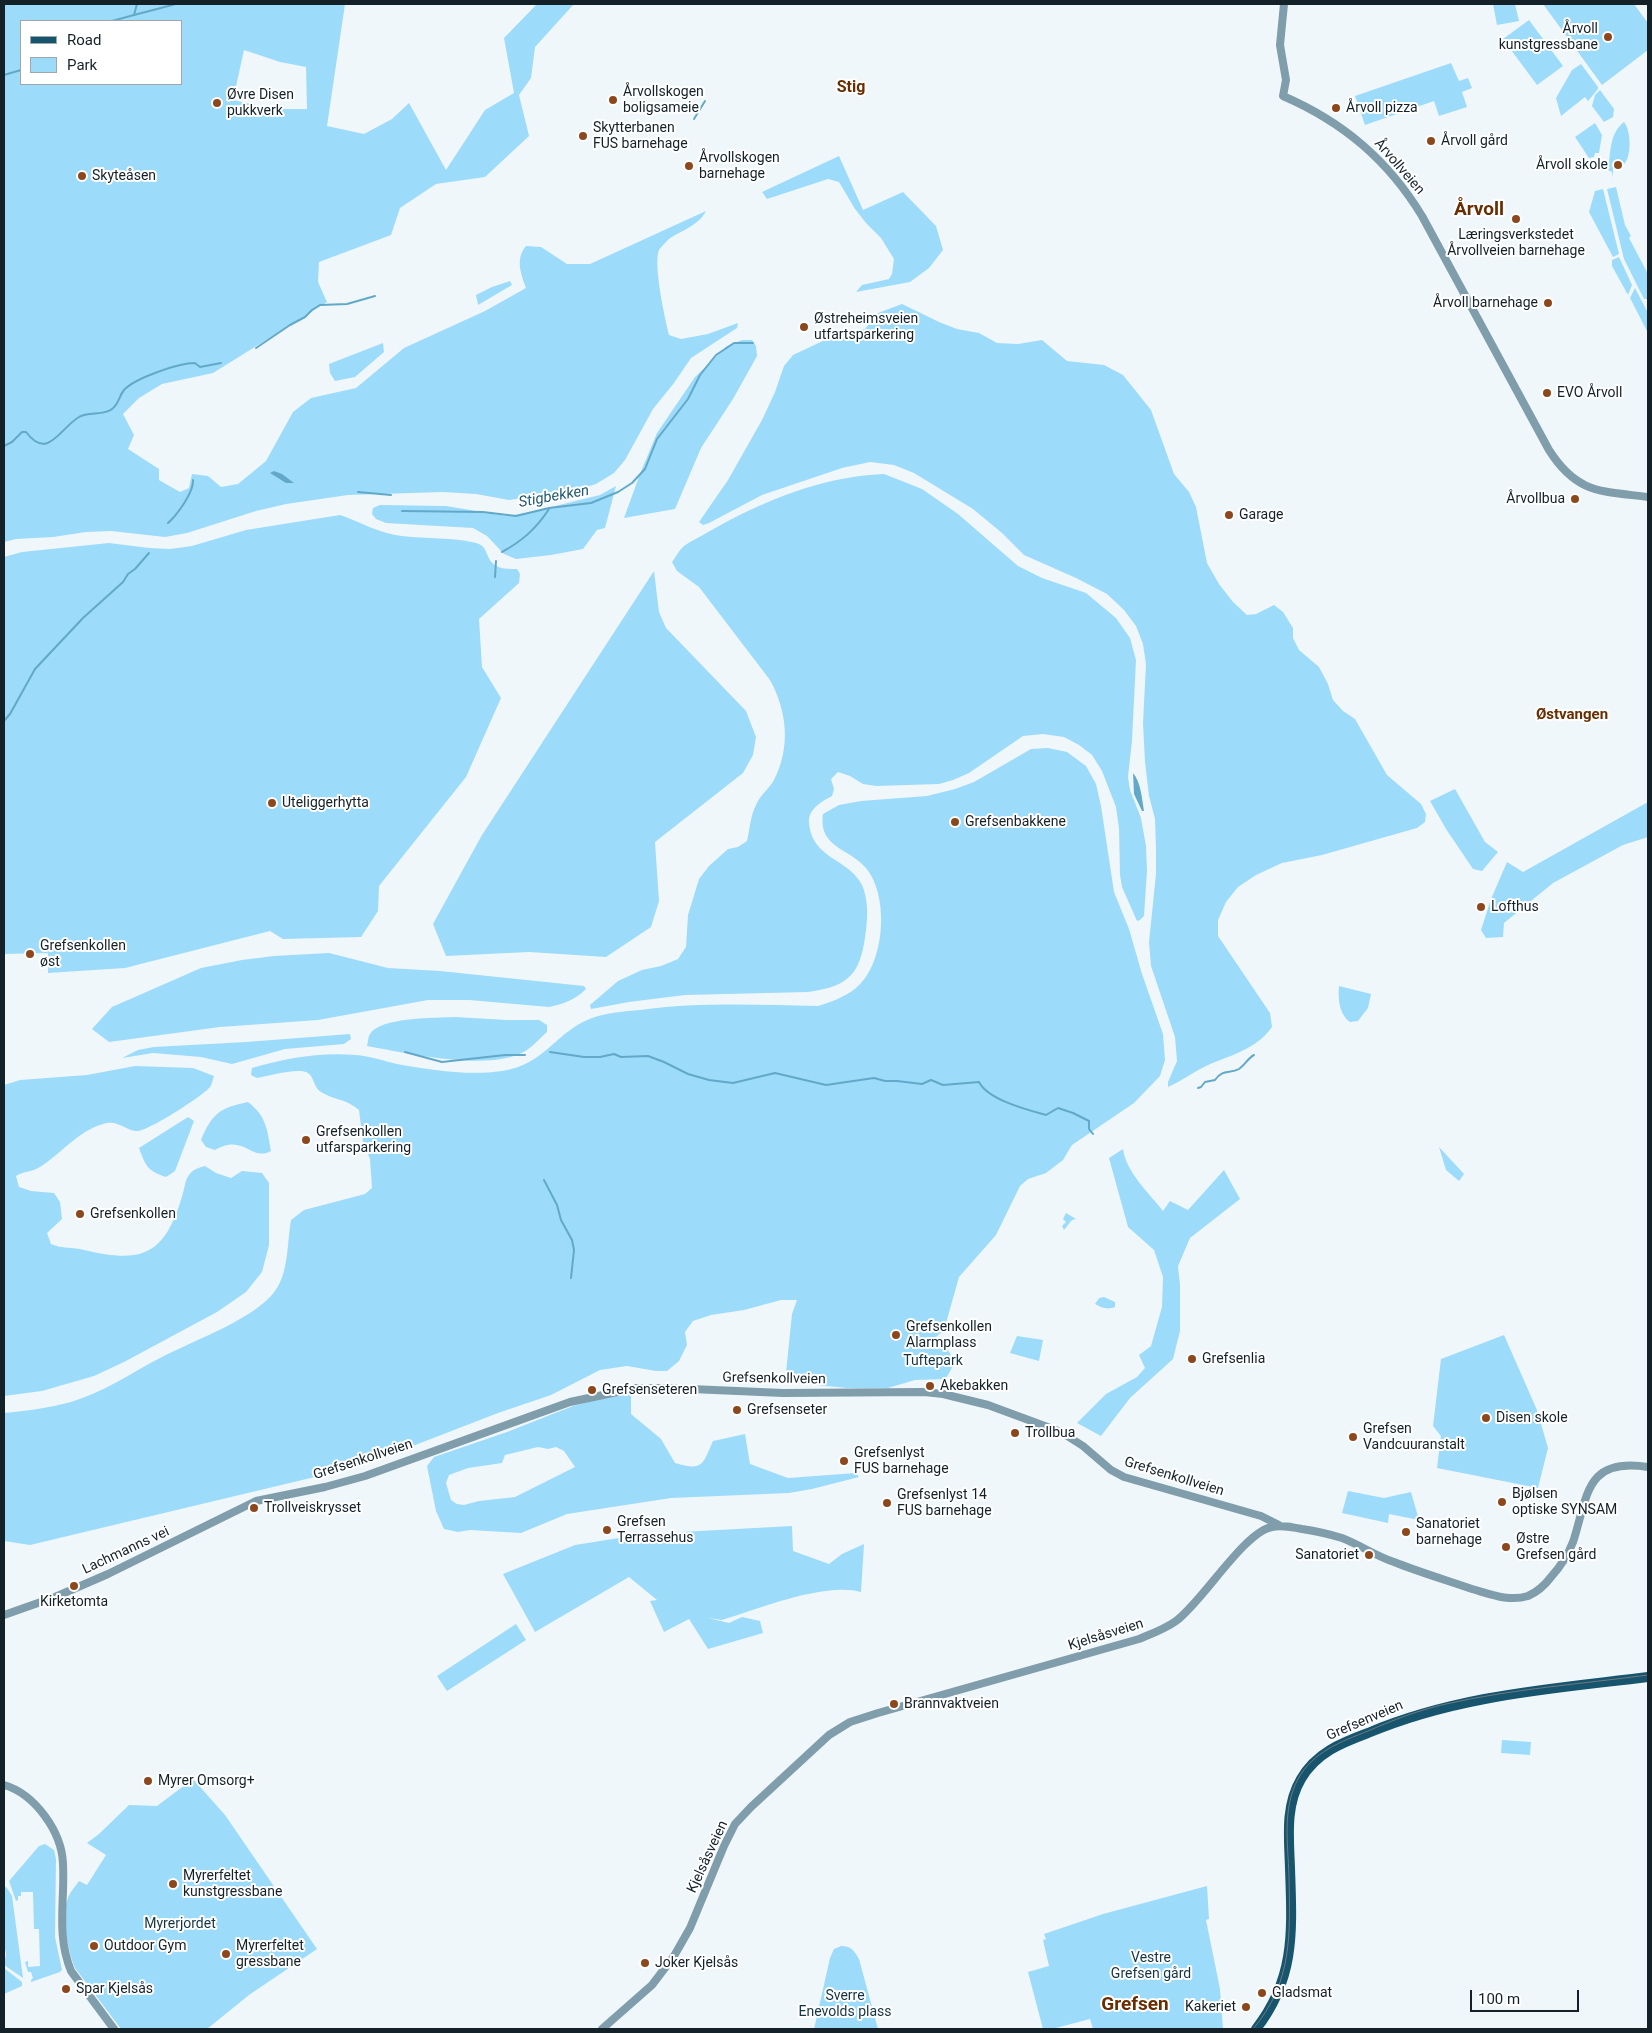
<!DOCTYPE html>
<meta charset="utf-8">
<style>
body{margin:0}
#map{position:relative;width:1652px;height:2033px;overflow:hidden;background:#f0f7fb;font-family:Roboto,sans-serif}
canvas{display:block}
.frame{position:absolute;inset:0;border:5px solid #142128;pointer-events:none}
.legend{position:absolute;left:20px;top:20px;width:162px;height:65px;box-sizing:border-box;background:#fff;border:1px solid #a1a6a9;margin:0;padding:6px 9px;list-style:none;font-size:15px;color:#142128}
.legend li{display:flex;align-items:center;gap:10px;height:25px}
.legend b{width:25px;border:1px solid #a1a6a9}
.scale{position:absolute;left:1470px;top:1990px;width:109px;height:22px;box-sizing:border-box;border:2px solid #142128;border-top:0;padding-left:6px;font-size:15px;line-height:18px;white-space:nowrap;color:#142128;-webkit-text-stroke:4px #fff;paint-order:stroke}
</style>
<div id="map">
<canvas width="1652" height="2033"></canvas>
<div class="frame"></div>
<ul class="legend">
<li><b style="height:6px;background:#17546d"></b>Road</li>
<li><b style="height:14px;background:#9ddbfa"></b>Park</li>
</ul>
<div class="scale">100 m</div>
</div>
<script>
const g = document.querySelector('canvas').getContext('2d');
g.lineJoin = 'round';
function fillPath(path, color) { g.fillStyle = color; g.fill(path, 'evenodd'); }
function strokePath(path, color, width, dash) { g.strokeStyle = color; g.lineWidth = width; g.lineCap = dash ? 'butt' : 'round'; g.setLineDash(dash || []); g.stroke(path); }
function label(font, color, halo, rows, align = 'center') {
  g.font = font + ' Roboto,sans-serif'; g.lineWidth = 4; g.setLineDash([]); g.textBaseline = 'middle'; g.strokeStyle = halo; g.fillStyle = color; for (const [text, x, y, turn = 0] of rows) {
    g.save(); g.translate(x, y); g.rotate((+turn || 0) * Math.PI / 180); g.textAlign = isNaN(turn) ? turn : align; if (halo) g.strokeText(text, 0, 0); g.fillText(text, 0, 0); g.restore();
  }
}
fillPath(new Path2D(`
 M4,4H168L169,6L187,4H345L327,126L364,134L392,119L409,103L446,170L485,110L514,93L504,38L537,4H574L535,47L531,78L519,95L529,136L485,177L436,184L400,208L391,235L319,262L318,282L327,302L213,373L162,384L139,398L123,414L134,435L128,449L159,469V480L180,492L189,488L192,474L208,476L221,487L238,484L266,461L293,412L311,398L356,388L404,348L485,311L526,288C521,274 515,259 526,246L541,247L567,264H590L706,211C698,226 682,230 669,239C666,242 661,247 659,250C653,264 665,319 669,335L681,339L708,334L738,323L737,328L691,358L674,383L653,409L625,460L614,473L596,484L576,490L509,500L476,494L443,492L348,495L286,504L256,511L187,533L165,537L111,531L86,532L53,537L16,539L4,542ZM21,21H181V84H21ZM244,50L280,62L306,67L307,109H274L233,100Z
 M1493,4H1515L1519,21L1497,25Z
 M1543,4H1634L1648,23V50L1602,85Z
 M1529,20L1563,66L1537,85L1503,39Z
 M1451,63L1459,81L1468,78L1472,88L1462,92L1467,107L1439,116L1434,101L1365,125L1355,96Z
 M1581,64L1598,87V89L1588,101L1585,97L1561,116L1556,98L1572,70Z
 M1600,90L1614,109L1613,117L1604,122L1592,106L1595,95Z
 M1624,122C1631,130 1632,157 1624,164C1622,166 1616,167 1613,168V178L1612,172L1608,170C1611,152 1609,134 1624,122Z
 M1595,123L1602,135L1599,153H1595L1594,157L1589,158L1575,137Z
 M839,156L863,210L903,192L936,226L943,250L929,268L910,282L856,292L862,285L889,279L892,274L894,259L881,238L866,223L855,209L839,182L828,179L767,199L762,192Z
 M1616,187L1625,225L1631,236L1629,238L1648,274V299H1644L1624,259L1607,189Z
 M1603,189L1619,254L1613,257L1589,212L1595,191Z
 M1619,257L1632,285L1628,295L1612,266V260Z
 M510,281L512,285L478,305L476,295L492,287Z
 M1635,288L1648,313V333L1630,298Z
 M902,304L939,322L957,329L979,333L997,343L1018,344L1042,340L1067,361L1104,365L1123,375L1151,410L1174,474L1189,492L1196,507L1207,563L1219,584L1233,602L1247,615L1256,614L1274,605L1283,612L1293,628V638L1299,650L1319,667L1328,684L1333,700L1343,711L1355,719L1387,775L1421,804L1426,814L1425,822L1417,828L1322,855L1282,863L1256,875L1238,887L1226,902L1218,920V936L1270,1013L1272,1027C1256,1050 1230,1055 1206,1066C1193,1072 1182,1081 1168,1087V1082L1177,1061L1175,1037L1151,966L1149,942L1156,874V849L1155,819L1149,796L1145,762L1143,723L1146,664L1143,644L1136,626L1124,610L1107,594L1076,578L1024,555L1002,533L973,509L914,473L894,465L870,462L842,468L762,495L709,523L703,525L699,522L728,480L762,420L775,392L784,366L793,355L842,332L865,329L878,313Z
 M742,340H752L756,346L757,356L733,399L701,448L675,509L624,518L640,474L657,433L695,377L727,346Z
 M383,343L384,352L355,377L335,381L330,373L329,364Z
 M884,474L922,489L958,514L1018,566L1042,578L1086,593L1116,618L1130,638L1136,660L1132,740L1128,777L1130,790L1141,818L1146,846L1147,871L1144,916L1140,920L1137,921L1122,887L1120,875L1119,828L1116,807L1102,771L1092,755L1079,745L1064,737L1043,734L1023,736L969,773L953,780L939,784L876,786L863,784L850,776L838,772L831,779L834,789L832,796C821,802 808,809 809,823C812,859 848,858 862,885C868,899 868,915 866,930C861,972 852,986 808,992L685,995L629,1002L591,1009L590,1005L618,981L642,970L661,966L678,959L686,947L688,915L699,879L709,866L728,849L738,847L747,841C750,829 750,817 756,805C760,795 769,789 774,780C791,747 787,711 770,680L699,587L677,571L672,562C676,557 679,550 684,546C692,540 702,536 710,531C762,501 824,476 884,474Z
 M616,486L605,528L597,530L583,549L551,555L516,559L504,554L487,536L473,528L386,523L376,519L372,514L373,508L380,505L446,506L507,516L531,512L600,495Z
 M340,515C361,522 380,534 402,536C427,539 452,537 476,543C494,547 479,571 517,569L520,574L519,583L479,619L482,667L501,698L466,777L379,886L378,911L361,937L283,939L270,931L125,968L48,973V953L4,954V557L22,552L109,543L149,548L170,549L192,546L246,530Z
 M654,571L659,612L666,628L746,711L756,737L753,755L743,773L655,842L659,901L651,927L606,957L529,952L446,956L433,924L482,835Z
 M1048,748L1067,752L1086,766L1096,784L1101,806L1114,892L1129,929L1142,974L1163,1034L1165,1060L1160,1076L1134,1103L1072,1145L1063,1160L1046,1173L1028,1179L1020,1186L996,1235L959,1277L944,1330L936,1337C950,1353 961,1359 945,1379L915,1380L888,1388H847L785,1382L792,1314L797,1300H781L744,1310L711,1315L693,1321L685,1332L687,1345L679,1361L667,1371H656L627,1366L600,1370L551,1395L498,1413L379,1459L319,1476L30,1545L4,1541V1413C26,1411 49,1408 71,1402C104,1392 131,1373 160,1358C192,1341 255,1319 275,1291C289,1272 287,1242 291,1220L304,1210L365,1194L372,1188L370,1159L363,1142L359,1110C345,1098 336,1101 321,1092C314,1088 314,1077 308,1073C299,1067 268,1076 257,1078L251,1075L252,1068C286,1058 320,1052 356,1055C370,1056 384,1061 397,1064C431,1070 468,1076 502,1071C545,1065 556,1031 592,1018C606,1013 625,1011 640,1010C699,1002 759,1005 818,1006C831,1002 845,997 856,988C884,965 889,902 869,872C852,847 818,850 823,814L839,805L861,801L927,796L955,789L974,782L1031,749Z
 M1455,789L1485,842L1498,852L1482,871L1473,869L1446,829L1430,801Z
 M1648,802V837L1623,845L1553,883L1504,923L1503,937L1486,938L1481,930L1491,899L1507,862L1523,872Z
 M329,953L388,968L440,971L584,986L586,989C575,1000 563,1004 549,1007L469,1000H428L318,1020L220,1027L109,1042L92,1029L112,1007L201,968L242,960L274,956Z
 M1339,986L1371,994L1368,1008L1358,1021L1350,1022C1339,1014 1338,999 1339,986Z
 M455,1017L507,1020H539L547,1025V1032C540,1038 534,1045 527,1050C491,1073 407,1053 367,1046C368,1043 368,1037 370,1034C380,1017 436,1018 455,1017Z
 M350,1034L351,1039L344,1044L285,1049L232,1064L201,1057L153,1053L122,1058L138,1050L154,1047L246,1042Z
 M135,1066L193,1068L214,1076C213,1079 212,1084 210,1087C204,1095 146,1133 136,1131C125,1130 117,1119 103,1124C78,1131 61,1154 40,1167C33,1172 23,1171 16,1176L19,1187L31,1191L54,1193L60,1202L62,1219L47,1233L51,1244C62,1249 73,1247 84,1250C140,1263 163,1257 181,1200C187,1183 183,1171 205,1166L216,1173L231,1178L242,1171L262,1173L269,1183V1245L262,1272L246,1292L217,1312L124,1362L94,1376L42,1391L4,1396V1085L20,1080L87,1075Z
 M248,1102C266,1116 267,1128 271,1151C251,1162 244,1133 215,1150L206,1147L201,1140C212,1114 219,1108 248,1102Z
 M188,1117L194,1121L175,1171L166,1177C148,1171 146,1167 139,1148Z
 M1439,1147L1464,1174L1459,1181L1446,1170Z
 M1123,1149C1126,1172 1149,1193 1163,1211L1170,1201L1188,1210L1224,1170L1240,1199L1190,1238L1178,1266L1180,1285V1331L1173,1359L1130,1398L1101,1436L1077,1423L1106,1394L1137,1377L1145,1368L1139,1355L1151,1346L1162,1307L1163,1277L1154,1250L1128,1227L1109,1158Z
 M1066,1213L1076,1219L1072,1220L1064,1230L1062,1226L1066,1222L1063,1219Z
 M1104,1297L1115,1302V1307C1107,1310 1102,1308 1095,1304L1099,1298Z
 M1504,1335L1537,1410L1548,1448L1538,1488L1437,1468L1441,1436L1433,1426L1441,1359Z
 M1017,1336L1043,1340L1039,1361L1010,1353Z
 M631,1390V1414L661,1439L675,1463C704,1472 703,1463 713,1441L745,1434L750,1464L788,1478L856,1473L859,1477L812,1489L789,1493L671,1498L567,1514L521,1533L470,1530L458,1532L444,1529L436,1511L427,1466L434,1457L507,1432L573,1406ZM538,1447L548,1449L556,1447L564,1451L575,1467L515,1497L479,1501L464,1505L457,1504L451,1500L446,1483L449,1475L468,1468L502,1463L505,1455Z
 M1348,1491L1384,1498L1411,1492L1419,1520L1389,1514L1388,1523L1342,1513Z
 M792,1526L793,1551L829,1564L842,1554L864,1544L861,1592C824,1582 759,1609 722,1620L708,1618L729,1623L742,1617L760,1621L763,1633L708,1649L689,1619L664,1632L650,1601L657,1600L629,1577L535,1632L503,1574L575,1545L644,1534Z
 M516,1624L526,1640L447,1691L437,1676Z
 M1502,1740L1531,1742L1530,1755L1501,1753Z
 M193,1779L225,1815L317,1949L249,1995L207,2029H121L75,1968C68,1952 61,1915 68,1898C70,1892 75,1887 79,1881L87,1885L106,1855L87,1843L99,1834L129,1805L157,1806Z
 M45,1844L54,1850L56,1859L55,1937L62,1970L60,1972L31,1982V1980L33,1978L31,1972H28L25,1962L28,1961V1967L40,1966L39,1929H34L33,1892H21V1896H18V1900L16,1901L9,1881L39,1846Z
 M4,1886L7,1888L12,1896L23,1978L4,1965L6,1954L4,1944Z
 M1207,1886L1209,1919L1206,1920L1220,1989L1223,2029H1093L1090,2019L1052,2029H1043L1028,1972L1049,1966L1043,1940L1046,1939L1044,1934L1103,1914Z
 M841,1946C851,1946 854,1950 859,1959L878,2029H814L830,1958L834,1949Z
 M4,1968L22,1982V1986L4,1994Z`), '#9ddbfa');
fillPath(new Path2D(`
 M274,471L282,474L294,483H286L270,473Z
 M1133,773C1141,782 1142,800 1144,811H1142L1134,794Z`), '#62a9c9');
strokePath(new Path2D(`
 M134,15L176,4
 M112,21L134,15L137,4
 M4,75L21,70
 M694,119L705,101
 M256,348L290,325L305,317L312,310L320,305L347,304L375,296
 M4,446L12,442L22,432H26C48,461 59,429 79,417C88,411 104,416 112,409C119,404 119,396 124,390C135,378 179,363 195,363L200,367L221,363
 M358,492L391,495
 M402,511L483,512L516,516L549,508L591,503L618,492L632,483L645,469L657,439L688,399L700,375L716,355L734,343H753
 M168,523C177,515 194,492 193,480
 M502,552C522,541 536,529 549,509
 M495,577L496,561
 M4,721L10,714L35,669L83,618L123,582L128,574L135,569L149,553
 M405,1052L442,1062L505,1055H525
 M550,1052L584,1057H600L614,1054L621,1057L648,1056L664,1062L688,1074L709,1080L733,1083L775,1073L826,1085L874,1078L885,1081H897L922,1084L931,1080L943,1085L979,1082C988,1100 1028,1110 1046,1115L1058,1108L1073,1113L1089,1121V1129L1093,1134
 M1198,1088L1201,1087L1205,1082L1215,1080C1222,1069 1230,1074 1239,1069C1245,1065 1248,1058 1254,1055
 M544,1180L557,1205L561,1220L572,1240L574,1250L571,1278`), '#62a9c9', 2);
strokePath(new Path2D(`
 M1284,4L1280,45L1286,80L1283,96C1343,122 1388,160 1422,216L1549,450C1577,494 1601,491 1648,497
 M4,1615L55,1597L108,1574L256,1501L325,1487L365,1476L570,1402L636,1388H668L783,1393L924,1392L943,1394L988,1405L1061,1432L1083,1446L1111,1470L1124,1477L1261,1516L1279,1525
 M4,1785C35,1794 62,1832 63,1864C65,1902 56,1934 71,1971L114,2029
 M602,2029L652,1985L674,1956L690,1928L724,1846L735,1824L751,1807L829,1735L850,1722L878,1713L1139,1639C1151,1634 1165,1629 1176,1621C1203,1601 1244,1532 1272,1527C1282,1525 1292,1527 1302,1529C1315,1531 1329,1534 1342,1538C1360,1545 1376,1556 1394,1562C1419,1572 1446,1580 1472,1589C1490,1594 1509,1602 1528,1596C1537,1592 1545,1585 1551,1577C1560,1567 1568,1555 1573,1542C1588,1496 1585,1457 1648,1467`), '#809dab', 8);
strokePath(new Path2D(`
 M1256,2029C1296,1978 1292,1929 1290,1868C1289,1838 1285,1806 1301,1779C1316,1753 1341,1743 1368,1733C1458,1695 1552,1689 1648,1677`), '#17546d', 10);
strokePath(new Path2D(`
 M1253,2029C1293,1982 1290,1934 1289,1876C1288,1843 1282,1809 1298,1779C1313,1752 1340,1742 1368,1731C1393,1720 1419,1710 1446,1704C1512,1689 1581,1684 1648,1675`), '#6f7a80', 1);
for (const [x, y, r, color] of [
 [1608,37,5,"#8c481c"],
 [613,100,5,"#8c481c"],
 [217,103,5,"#8c481c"],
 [1336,108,5,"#8c481c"],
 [583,136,5,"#8c481c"],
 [1431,141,5,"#8c481c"],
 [1618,165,5,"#8c481c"],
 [689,166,5,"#8c481c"],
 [82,176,5,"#8c481c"],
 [1516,219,5,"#8c481c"],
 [1548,303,5,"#8c481c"],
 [804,327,5,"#8c481c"],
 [1547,393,5,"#8c481c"],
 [1575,499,5,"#8c481c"],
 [1229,515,5,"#8c481c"],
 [272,803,5,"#8c481c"],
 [955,822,5,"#8c481c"],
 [1481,907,5,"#8c481c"],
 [30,954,5,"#8c481c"],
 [306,1140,5,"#8c481c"],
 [80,1214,5,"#8c481c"],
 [896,1335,5,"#8c481c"],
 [1192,1359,5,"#8c481c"],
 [930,1386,5,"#8c481c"],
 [592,1390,5,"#8c481c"],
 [737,1410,5,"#8c481c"],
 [1486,1418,5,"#8c481c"],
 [1015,1433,5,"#8c481c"],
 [1353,1437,5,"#8c481c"],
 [844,1461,5,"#8c481c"],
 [1502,1502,5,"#8c481c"],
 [887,1503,5,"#8c481c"],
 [254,1508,5,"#8c481c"],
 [607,1530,5,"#8c481c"],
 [1406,1532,5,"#8c481c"],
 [1506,1547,5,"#8c481c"],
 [1369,1555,5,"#8c481c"],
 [74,1586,5,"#8c481c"],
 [894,1704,5,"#8c481c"],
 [148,1781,5,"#8c481c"],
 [173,1884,5,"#8c481c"],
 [94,1946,5,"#8c481c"],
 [226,1954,5,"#8c481c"],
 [645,1963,5,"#8c481c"],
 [66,1989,5,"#8c481c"],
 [1262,1993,5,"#8c481c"],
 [1246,2007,5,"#8c481c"]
]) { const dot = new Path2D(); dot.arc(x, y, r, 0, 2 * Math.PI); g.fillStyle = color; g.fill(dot); strokePath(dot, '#fff', 2); }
label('14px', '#142128', '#fff', [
 ["Årvoll",1598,29,"right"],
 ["kunstgressbane",1598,45,"right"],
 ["Årvollskogen",623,92],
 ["boligsameie",623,108],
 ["Øvre Disen",227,95],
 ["pukkverk",227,111],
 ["Årvoll pizza",1346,108],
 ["Skytterbanen",593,128],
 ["FUS barnehage",593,144],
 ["Årvoll gård",1441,141],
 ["Årvollskogen",699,158],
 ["barnehage",699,174],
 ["Årvoll skole",1608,165,"right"],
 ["Skyteåsen",92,176],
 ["Læringsverkstedet",1516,235,"center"],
 ["Årvollveien barnehage",1516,251,"center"],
 ["Årvoll barnehage",1538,303,"right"],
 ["Østreheimsveien",814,319],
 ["utfartsparkering",814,335],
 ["EVO Årvoll",1557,393],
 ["Årvollbua",1565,499,"right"],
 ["Garage",1239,515],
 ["Uteliggerhytta",282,803],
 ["Grefsenbakkene",965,822],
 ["Lofthus",1491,907],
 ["Grefsenkollen",40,946],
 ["øst",40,962],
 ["Grefsenkollen",316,1132],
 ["utfarsparkering",316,1148],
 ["Grefsenkollen",90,1214],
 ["Grefsenkollen",906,1327],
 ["Alarmplass",906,1343],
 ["Grefsenlia",1202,1359],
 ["Akebakken",940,1386],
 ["Grefsenseteren",602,1390],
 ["Grefsenseter",747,1410],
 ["Disen skole",1496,1418],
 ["Grefsen",1363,1429],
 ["Vandcuuranstalt",1363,1445],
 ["Trollbua",1025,1433],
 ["Grefsenlyst",854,1453],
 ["FUS barnehage",854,1469],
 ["Bjølsen",1512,1494],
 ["optiske SYNSAM",1512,1510],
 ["Grefsenlyst 14",897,1495],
 ["FUS barnehage",897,1511],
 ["Trollveiskrysset",264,1508],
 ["Grefsen",617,1522],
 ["Terrassehus",617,1538],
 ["Sanatoriet",1416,1524],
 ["barnehage",1416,1540],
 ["Østre",1516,1539],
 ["Grefsen gård",1516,1555],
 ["Sanatoriet",1359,1555,"right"],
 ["Kirketomta",74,1602,"center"],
 ["Brannvaktveien",904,1704],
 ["Myrer Omsorg+",158,1781],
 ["Myrerfeltet",183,1876],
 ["kunstgressbane",183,1892],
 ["Outdoor Gym",104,1946],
 ["Myrerfeltet",236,1946],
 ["gressbane",236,1962],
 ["Joker Kjelsås",655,1963],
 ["Spar Kjelsås",76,1989],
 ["Gladsmat",1272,1993],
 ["Kakeriet",1236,2007,"right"]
], 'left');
label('14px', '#142128', '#fff', [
 ["Årvollveien",1399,167,49],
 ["Grefsenkollveien",774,1379,1],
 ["Grefsenkollveien",363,1460,-18],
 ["Grefsenkollveien",1174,1477,17],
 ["Lachmanns vei",126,1551,-25],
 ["Kjelsåsveien",1106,1635,-17],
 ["Grefsenveien",1365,1721,-23],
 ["Kjelsåsveien",708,1857,-65]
]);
label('14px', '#133443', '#fff', [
 ["Tuftepark",933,1361],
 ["Myrerjordet",180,1924],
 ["Vestre",1151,1958],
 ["Grefsen gård",1151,1974],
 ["Sverre",845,1996],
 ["Enevolds plass",845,2012]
]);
label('italic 15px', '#225971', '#fff', [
 ["Stigbekken",554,497,-10]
]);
label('bold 15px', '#692d00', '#fff', [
 ["Østvangen",1572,715]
]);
label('bold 16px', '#692d00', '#fff', [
 ["Stig",851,88]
]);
label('bold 19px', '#692d00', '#fff', [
 ["Årvoll",1479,210],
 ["Grefsen",1135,2005]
]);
</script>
